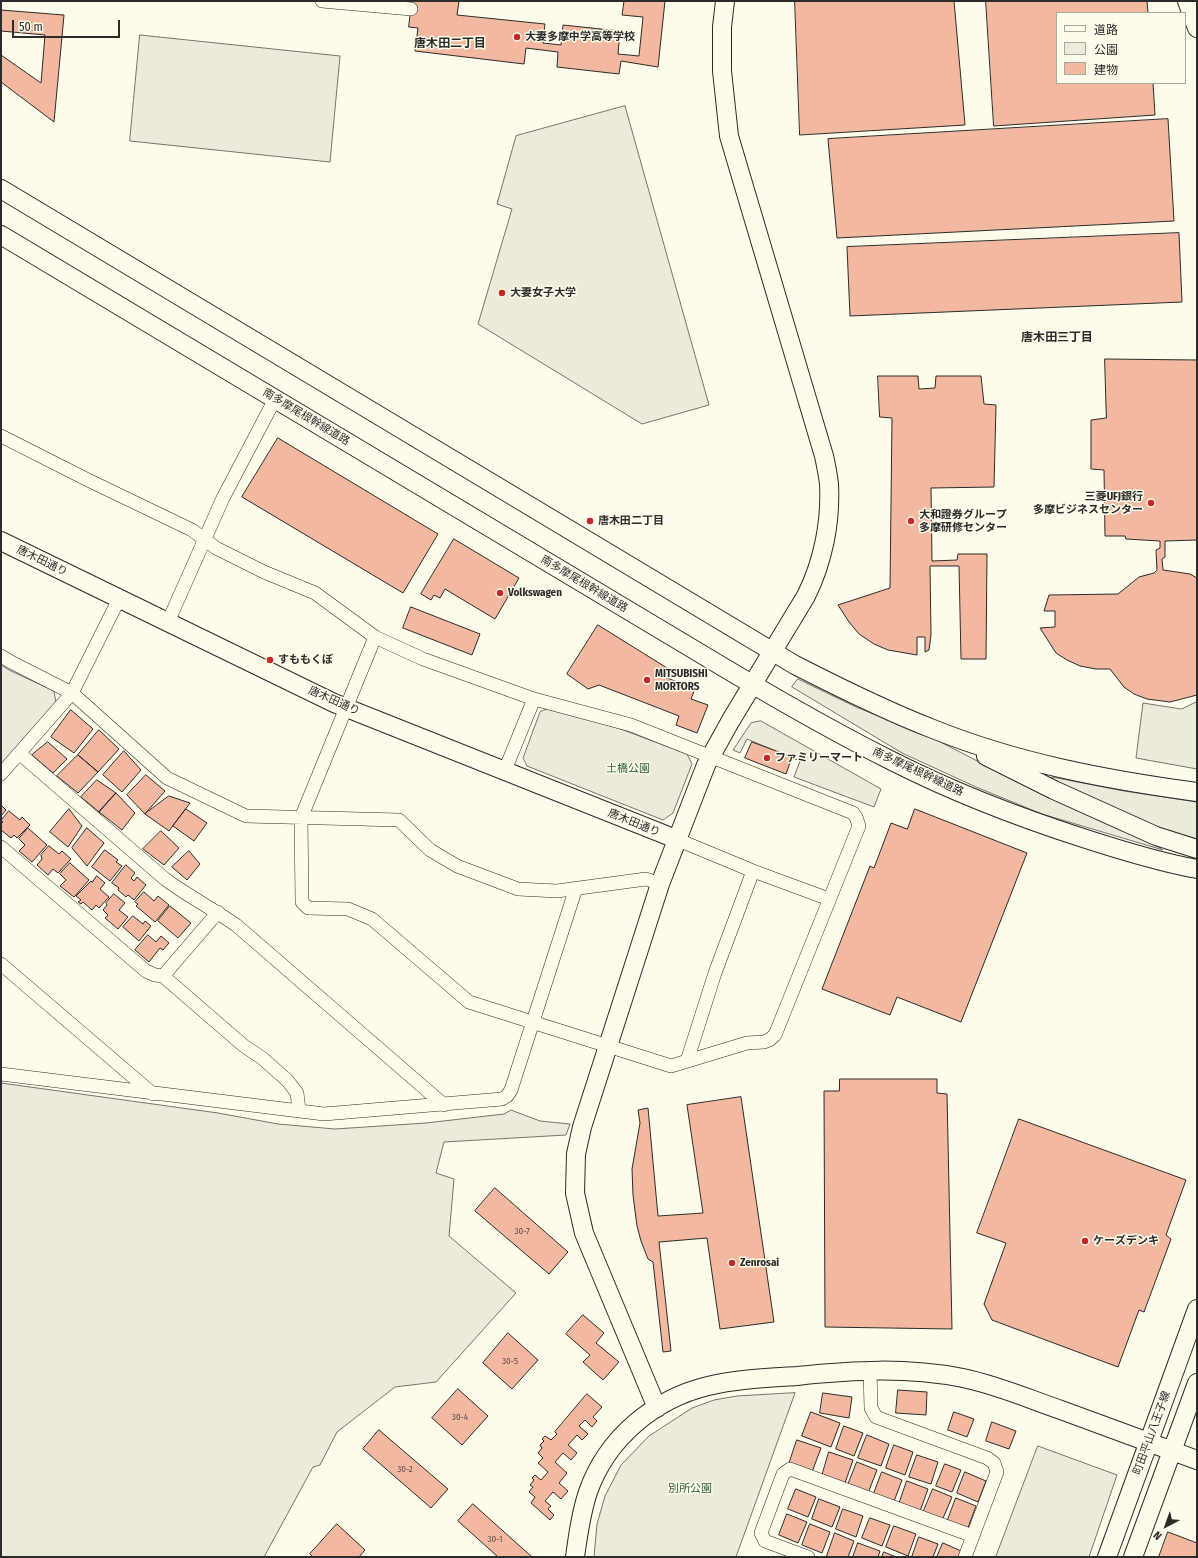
<!DOCTYPE html>
<meta charset="utf-8">
<style>
body{margin:0}
#map{position:relative;width:1198px;height:1558px;overflow:hidden;background:#fdfbea;font-family:"Fira Sans Condensed","Noto Sans JP",sans-serif}
canvas{display:block}
.frame{position:absolute;inset:0;border:2px solid #2b2b2b;pointer-events:none}
.legend{position:absolute;left:1056px;top:12px;width:130px;height:72px;box-sizing:border-box;background:#fdfbea;border:1px solid #a9a89e;margin:0;padding:5px 7px;list-style:none;font-size:12px;color:#2b2b2b}
.legend li{display:flex;align-items:center;gap:8px;height:20px}
.legend b{width:20px;border:1px solid #a9a89e}
.north{position:absolute;left:1146px;top:1506px;width:40px;height:40px;-webkit-text-stroke:3px #fdfbea;paint-order:stroke;rotate:221deg;font-size:11px;font-weight:700;line-height:16px;text-align:center;color:#2b2b2b}
.north::after{content:'';display:block;margin:auto;width:14px;height:18px;background:#2b2b2b;clip-path:polygon(50% 0,100% 100%,50% 72%,0 100%)}
.scale{position:absolute;left:12px;top:20px;width:108px;height:18px;box-sizing:border-box;border:2px solid #2b2b2b;border-top:0;padding-left:5px;font-size:12px;line-height:14px;white-space:nowrap;color:#2b2b2b;-webkit-text-stroke:3px #fdfbea;paint-order:stroke}
</style>
<div id="map">
<canvas width="1198" height="1558"></canvas>
<div class="frame"></div>
<ul class="legend">
<li><b style="height:5px;background:#fdfbea"></b>道路</li>
<li><b style="height:11px;background:#ecebdb"></b>公園</li>
<li><b style="height:11px;background:#f2b8a0"></b>建物</li>
</ul>
<div class="north">N</div>
<div class="scale">50 m</div>
</div>
<script>
const g = document.querySelector('canvas').getContext('2d');
g.lineJoin = 'round';
function fillPath(path, color) { g.fillStyle = color; g.fill(path, 'evenodd'); }
function strokePath(path, color, width, dash) { g.strokeStyle = color; g.lineWidth = width; g.lineCap = dash ? 'butt' : 'round'; g.setLineDash(dash || []); g.stroke(path); }
function label(font, color, halo, rows, align = 'center') {
  g.font = font + ' "Fira Sans Condensed","Noto Sans JP",sans-serif'; g.lineWidth = 3; g.setLineDash([]); g.textBaseline = 'middle'; g.strokeStyle = halo; g.fillStyle = color; for (const [text, x, y, turn = 0] of rows) {
    g.save(); g.translate(x, y); g.rotate((+turn || 0) * Math.PI / 180); g.textAlign = isNaN(turn) ? turn : align; if (halo) g.strokeText(text, 0, 0); g.fillText(text, 0, 0); g.restore();
  }
}
const green = new Path2D(`
 M140,35L340,56L330,162L130,141Z
 M625,106L709,405L642,424L478,324L512,209L497,204L516,136Z
 M1,665L9,670L54,691L56,703L1,766Z
 M798,679L856,707L927,735L1041,794L1120,830L1145,839L1163,850L1042,814L976,787L902,753L792,687Z
 M1197,702V769L1136,758L1143,703L1181,709Z
 M550,708L618,728L687,754L692,764L673,813L663,820L527,766L523,758L540,712Z
 M1052,777L1124,791L1197,802V840C1147,827 1099,801 1052,781Z
 M1,1083L218,1113L278,1124L335,1129L426,1123L504,1114L511,1110L540,1121L570,1124L566,1135L444,1142L436,1173L454,1179L449,1236L516,1293L436,1382L395,1387L337,1432L320,1465L313,1467L264,1557H1Z
 M795,1393L736,1557H594L597,1524L605,1496L621,1465L649,1436L692,1408L714,1400L737,1396Z`);
fillPath(green, '#ecebdb');
strokePath(green, '#74746e', 1);
const parking = new Path2D(`
 M761,721L881,789L874,807L794,777L800,761L747,739L740,753L733,750L751,723Z
 M1038,1446L1117,1475L1089,1557H996Z`);
fillPath(parking, '#eceadb');
strokePath(parking, '#74746e', 1);
const building = new Path2D(`
 M412,1H459L457,15L545,24L543,43L561,45L563,25L620,31L618,54L639,56L643,17L622,15L624,1H665L658,67L621,61L619,74L557,67L558,52L526,48L524,64L415,51L418,28L409,27Z
 M795,1H954L965,125L800,135Z
 M986,1H1147L1148,13H1057V83H1153L1155,115L994,126Z
 M1,10L64,15L54,122L1,82V55L41,83L45,35L1,31Z
 M1168,119L1174,221L837,238L828,139Z
 M1179,233L1182,302L850,316L847,247Z
 M1105,359L1197,360V540L1165,541V557L1162,559L1163,570L1190,574L1197,578V695L1170,702L1147,699L1134,694L1124,687L1110,669H1096L1080,666L1067,660L1056,653L1040,628L1055,627V611H1044L1049,595L1118,594L1139,577L1154,573L1157,570L1156,550L1160,548V541L1126,539L1125,536H1105L1104,470L1091,469V420L1106,418Z
 M878,376H918L919,389L935,388L936,376H981L984,404L996,405L994,487L931,488L932,561L957,560L958,554H987L986,659H961L959,566H930L931,635L929,650L925,652V637H917V655L888,650L874,644L859,634L849,622L838,605L890,588L892,418L880,417Z
 M278,438L438,534L403,593L242,497Z
 M454,539L519,578L495,619L445,589L440,598L434,595L431,600L421,594Z
 M411,607L480,634L472,655L403,628Z
 M598,625L667,668L662,676L695,689L691,699L708,705L697,733L676,725L679,716L599,685L588,689L567,674Z
 M71,710L93,729L74,753L51,737Z
 M99,730L119,749L98,772L78,755Z
 M48,742L67,759L53,773L32,755Z
 M752,742L792,757L786,774L745,758Z
 M124,751L141,770L122,792L103,775Z
 M78,755L98,772L78,793L57,776Z
 M146,775L165,791L145,814L127,795Z
 M97,780L116,793L99,812L81,797Z
 M116,793L135,813L122,830L99,812Z
 M169,796L190,803L169,831L145,814Z
 M1,805L6,810L1,816Z
 M69,809L82,826L68,847L50,832Z
 M186,809L207,823L194,841L173,826Z
 M915,809L1027,853L961,1022L897,997L890,1015L822,989L870,866L874,868L891,823L907,829Z
 M9,811L20,820L22,817L30,825L17,838L14,835L11,838L1,830V824L3,822L1,821Z
 M28,828L47,845L32,862L19,851L25,845L19,839Z
 M87,828L104,843L87,866L72,848Z
 M161,831L179,848L164,865L143,849Z
 M49,846L59,854L62,851L71,859L58,873L53,869L48,875L37,865L42,859L41,855Z
 M105,850L118,860L116,862L122,866L110,881L92,867Z
 M189,851L200,864L187,880L172,867Z
 M70,863L89,880L74,897L60,886L66,880L60,874Z
 M126,865L135,873L131,878L134,881L137,877L146,885L134,900L128,895L126,897L118,890L119,888L112,883Z
 M97,876L105,883L100,889L109,897L99,908L96,905L92,910L83,902L81,904L78,902L81,900L76,896L91,881L92,882Z
 M144,892L154,901L158,896L169,905L155,922L136,906L138,904L135,902Z
 M114,894L125,903L119,910L128,917L118,929L105,918L108,915L103,910L107,905L106,903Z
 M170,906L191,923L178,938L158,921Z
 M133,916L143,924L145,921L151,926L139,941L123,927Z
 M148,935L156,942L161,936L169,943L163,950L160,948L149,962L135,950Z
 M840,1079H937V1093L947,1094L952,1329L825,1327L824,1091H839Z
 M741,1097L774,1322L720,1329L707,1238L659,1242L671,1351L663,1352L653,1262L648,1259L641,1241L637,1226L633,1195L632,1169L640,1123L638,1110L648,1108L658,1216L703,1213L687,1105Z
 M1019,1119L1186,1180L1166,1235L1171,1239L1144,1312L1139,1310L1118,1367L992,1320L984,1304L1006,1243L977,1233Z
 M495,1188L568,1252L549,1274L475,1211Z
 M583,1315L604,1333L596,1343L619,1362L603,1380L583,1362L590,1355L566,1334Z
 M508,1333L538,1360L512,1389L483,1363Z
 M458,1389L488,1416L462,1445L432,1418Z
 M898,1390L927,1392L926,1415L896,1413Z
 M823,1393L852,1397L849,1418L820,1413Z
 M587,1394L602,1407L593,1417L597,1421L592,1427L585,1420L579,1426L588,1434L582,1440L577,1435L568,1445L577,1453L571,1460L563,1453L555,1462L567,1473L559,1483L568,1491L561,1499L553,1492L545,1501L551,1506L548,1509L554,1515L550,1520L531,1503L535,1497L529,1492L533,1487L530,1485L534,1480L532,1478L535,1475L541,1480L548,1472L538,1463L543,1458L538,1453L542,1448L540,1445L544,1441L542,1439L545,1436L551,1440L557,1434L555,1432Z
 M811,1412L840,1423L831,1447L802,1436Z
 M954,1412L974,1419L967,1437L948,1430Z
 M992,1422L1016,1431L1009,1449L986,1441Z
 M844,1426L863,1433L854,1456L836,1449Z
 M379,1430L448,1489L431,1508L363,1449Z
 M867,1435L889,1444L881,1466L858,1458Z
 M797,1440L821,1448L812,1472L789,1464Z
 M894,1445L913,1452L905,1475L886,1468Z
 M829,1452L853,1460L845,1483L822,1476Z
 M917,1455L938,1462L931,1484L909,1477Z
 M857,1462L877,1470L868,1493L848,1485Z
 M945,1464L961,1470L952,1492L936,1486Z
 M882,1472L902,1480L893,1504L873,1496Z
 M965,1472L986,1481L978,1502L957,1493Z
 M907,1481L928,1489L919,1514L898,1507Z
 M796,1489L816,1497L808,1517L788,1509Z
 M933,1489L952,1497L941,1523L922,1515Z
 M956,1498L976,1506L966,1533L946,1525Z
 M819,1499L840,1507L832,1527L812,1519Z
 M473,1504L532,1557H498L458,1521Z
 M843,1509L863,1516L856,1537L836,1529Z
 M787,1514L807,1522L798,1543L779,1535Z
 M870,1518L890,1525L882,1546L862,1538Z
 M337,1524L365,1550L359,1557H313L310,1554Z
 M810,1524L830,1532L822,1553L802,1545Z
 M894,1526L916,1534L908,1556L886,1547Z
 M1168,1532L1197,1543V1557H1159Z
 M835,1533L854,1541L848,1557H830L827,1556Z
 M919,1537L938,1544L933,1557H912Z
 M858,1543L880,1551L878,1557H853Z
 M943,1543L961,1551L959,1557H937Z
 M884,1552L896,1557H882Z`);
fillPath(building, '#f2b8a0');
strokePath(building, '#2b2b2b', 1);
const street = new Path2D(`
 M322,1L411,9
 M1,436L90,481L192,530L216,548L264,572L315,593L375,637L423,659L534,699L631,725L853,813L856,817L859,826L775,1035L769,1040L764,1042L747,1043L671,1066L469,1002L372,919L348,909L308,908L302,902L301,818L375,637
 M168,622L223,498L275,399
 M1,656L11,662L72,693L167,778L246,816L399,820L430,850L457,866L518,889L557,891L646,879L660,884
 M19,753L165,879C188,896 213,909 236,925L444,1105
 M505,770L534,699
 M1,774L72,693L119,599
 M676,839L753,871L829,899
 M1,847L146,971L155,975L163,976L244,1046L262,1058L287,1080L297,1093L299,1110
 M1,964L153,1094
 M163,976L218,912
 M687,1061L715,973L753,871
 M1,1074L324,1114L502,1099L507,1096L511,1090L576,888
 M870,1370L871,1408L876,1417L987,1458L994,1463L997,1472L965,1557
 M808,1557L765,1541L761,1533L783,1474L790,1469L973,1536`);
const secondary = new Path2D(`
 M1187,1L1197,28
 M1,189L795,665C840,688 886,711 933,729C1017,763 1108,780 1197,792
 M1,235L728,670C782,702 836,733 892,761C953,792 1018,817 1083,838C1120,850 1158,862 1197,869
 M1,541L334,703L676,839
 M986,756L1054,790L1156,836L1197,849
 M657,1408L584,1233L575,1193L576,1154L582,1127L660,884L706,765L731,720L806,596C823,562 831,522 829,484C828,475 826,465 824,456L729,136L722,71V27L725,1
 M575,1557C578,1535 581,1513 588,1492C607,1438 654,1399 708,1386C737,1379 767,1378 797,1376C854,1370 906,1367 963,1378C997,1385 1029,1399 1061,1410C1106,1427 1152,1443 1197,1460
 M1107,1557L1197,1309
 M1133,1557L1197,1383`);
strokePath(street, '#2b2b2b', 14);
strokePath(secondary, '#2b2b2b', 20);
strokePath(street, '#fdfbea', 13);
strokePath(secondary, '#fdfbea', 18);
for (const [x, y, r, color] of [
 [517,37,4,"#c62828"],
 [502,293,4,"#c62828"],
 [1151,503,4,"#c62828"],
 [590,521,4,"#c62828"],
 [911,521,4,"#c62828"],
 [500,593,4,"#c62828"],
 [270,660,4,"#c62828"],
 [647,680,4,"#c62828"],
 [767,758,4,"#c62828"],
 [1085,1241,4,"#c62828"],
 [732,1263,4,"#c62828"]
]) { const dot = new Path2D(); dot.arc(x, y, r, 0, 2 * Math.PI); g.fillStyle = color; g.fill(dot); strokePath(dot, '#fdfbea', 1.5); }
label('9px', '#5d4e48', null, [
 ["30-7",522,1231],
 ["30-5",510,1361],
 ["30-4",460,1417],
 ["30-2",405,1469],
 ["30-1",495,1539]
]);
label('bold 11px', '#2b2b2b', '#fdfbea', [
 ["大妻多摩中学高等学校",525,37],
 ["大妻女子大学",510,293],
 ["三菱UFJ銀行",1143,497,"right"],
 ["多摩ビジネスセンター",1143,510,"right"],
 ["大和證券グループ",919,515],
 ["多摩研修センター",919,528],
 ["唐木田二丁目",598,521],
 ["Volkswagen",508,593],
 ["すももくぼ",278,660],
 ["MITSUBISHI",655,674],
 ["MORTORS",655,687],
 ["ファミリーマート",775,758],
 ["ケーズデンキ",1093,1241],
 ["Zenrosai",740,1263]
], 'left');
label('11px', '#2b2b2b', '#fdfbea', [
 ["南多摩尾根幹線道路",306,417,31],
 ["唐木田通り",42,561,26],
 ["南多摩尾根幹線道路",584,584,31],
 ["唐木田通り",334,701,24],
 ["南多摩尾根幹線道路",918,772,25],
 ["唐木田通り",634,823,22],
 ["町田平山八王子線",1152,1433,-70]
]);
label('11px', '#34623c', '#fdfbea', [
 ["土橋公園",628,769],
 ["別所公園",690,1489]
]);
label('bold 12px', '#2b2b2b', '#fdfbea', [
 ["唐木田二丁目",450,44],
 ["唐木田三丁目",1057,338]
]);
</script>
